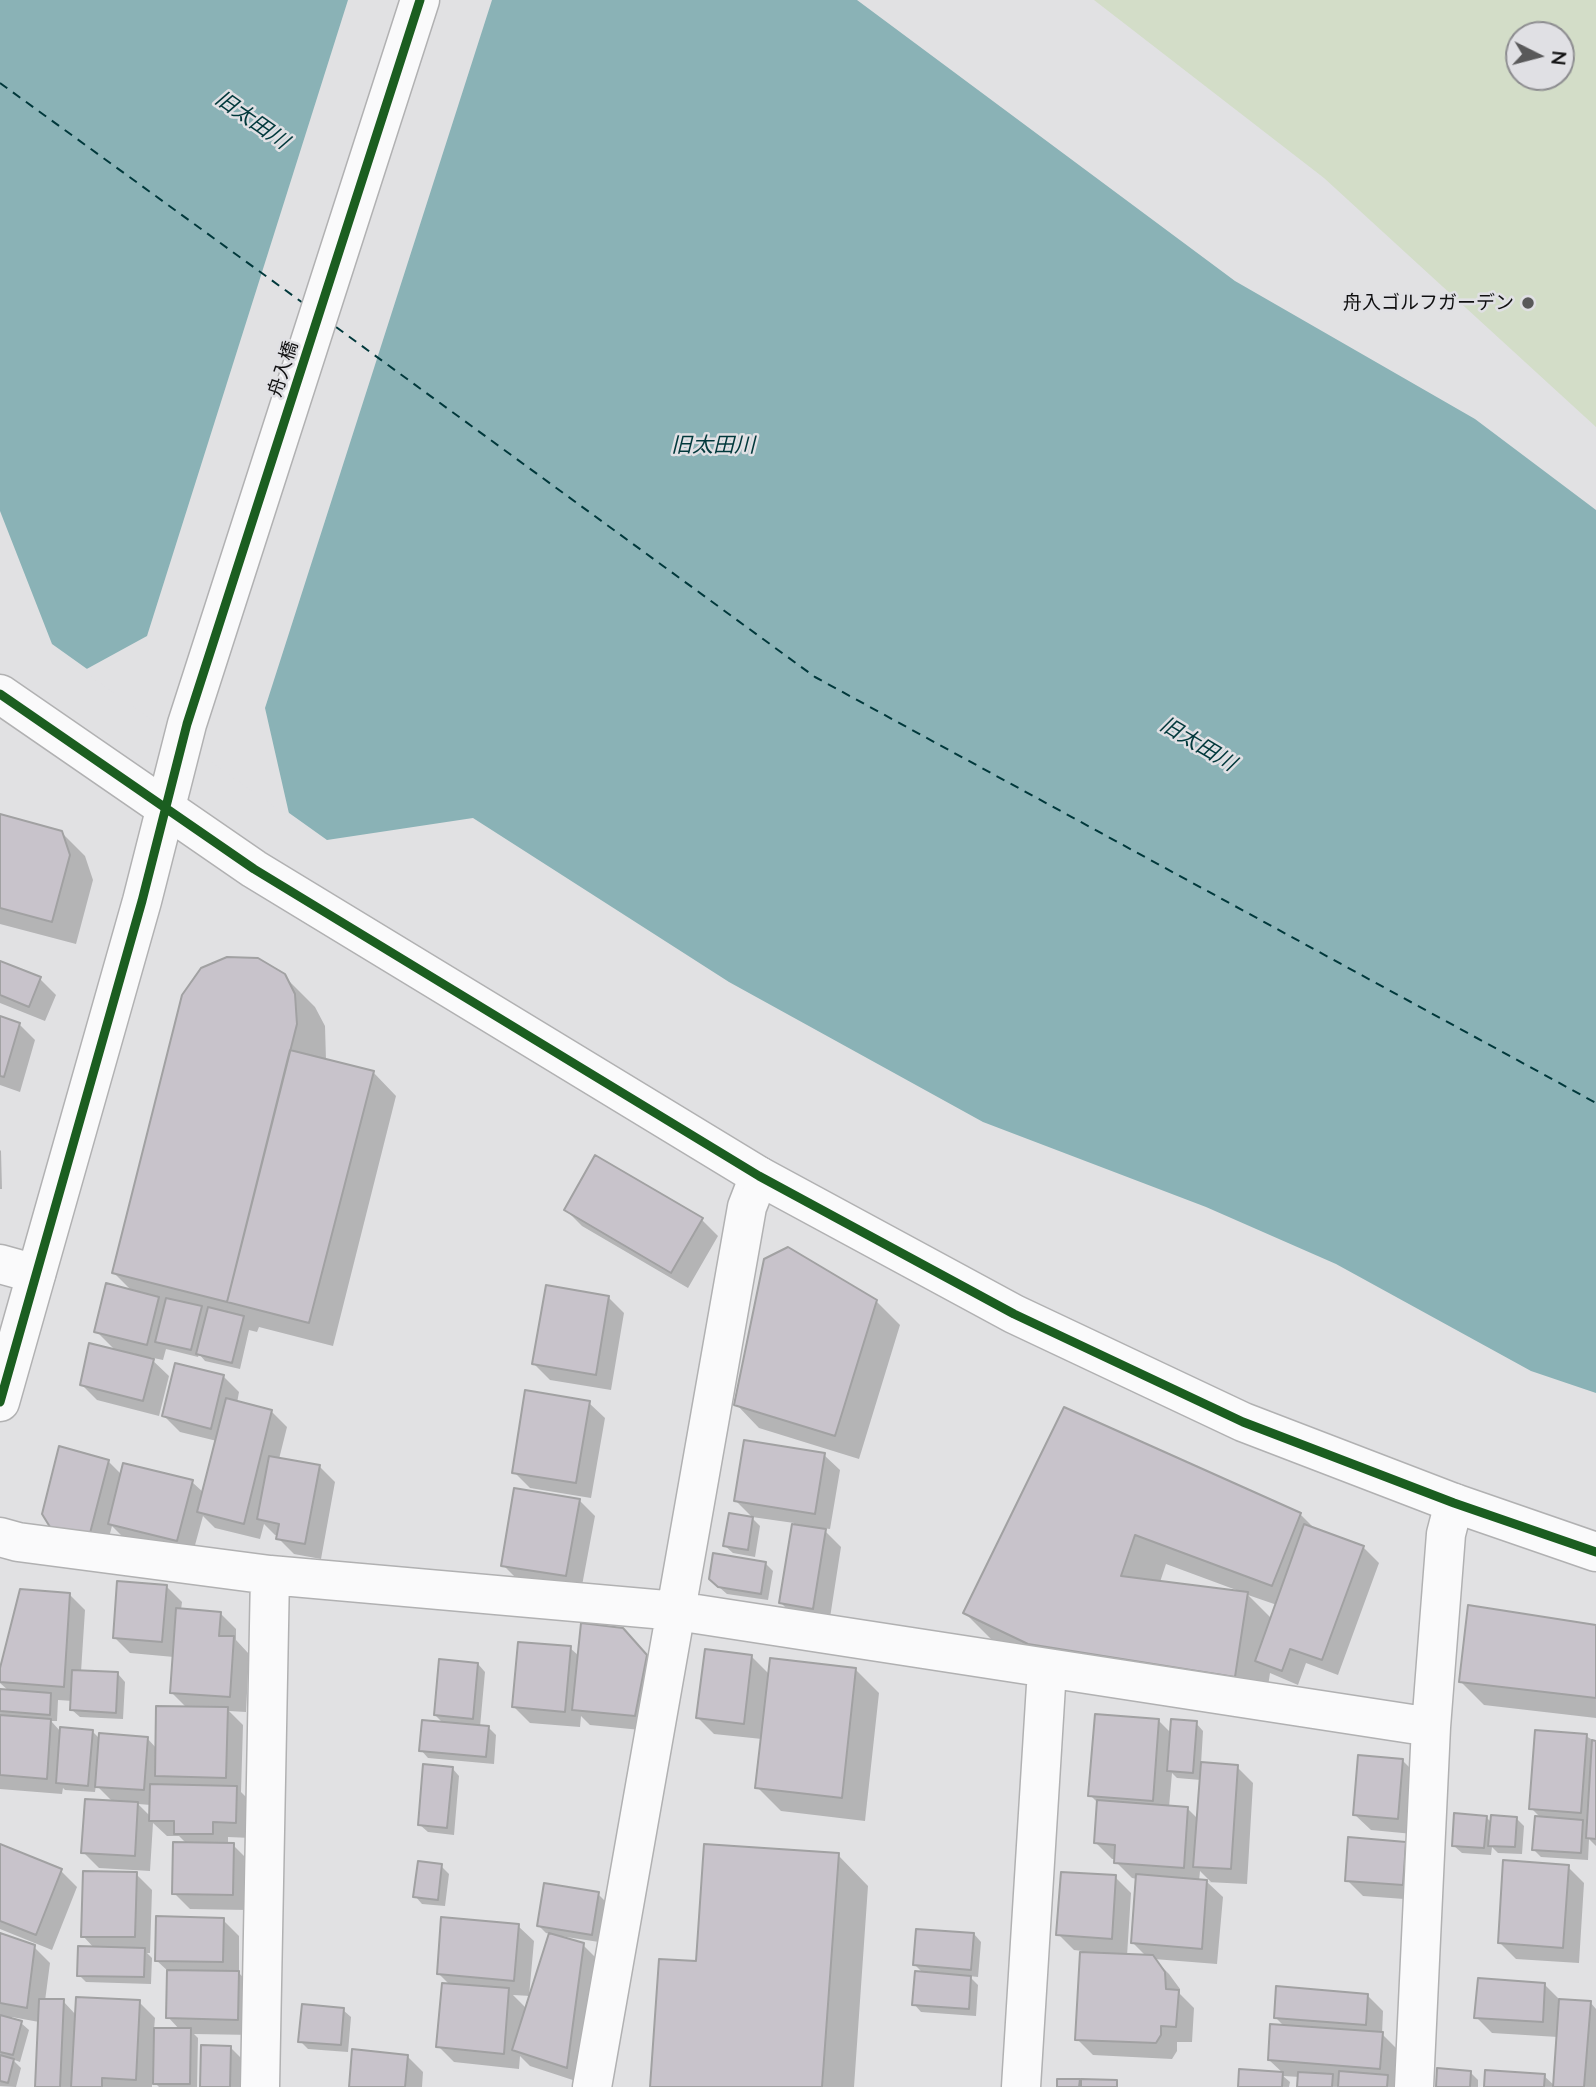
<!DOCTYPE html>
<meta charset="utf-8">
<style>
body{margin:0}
#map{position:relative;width:1596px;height:2087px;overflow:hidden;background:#e1e1e3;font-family:Lato,sans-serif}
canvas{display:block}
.north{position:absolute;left:1505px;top:21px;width:70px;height:70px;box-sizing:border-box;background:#e0e0e4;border:2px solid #8d8d90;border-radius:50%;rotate:96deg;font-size:19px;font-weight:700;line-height:28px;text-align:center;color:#101011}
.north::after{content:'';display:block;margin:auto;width:24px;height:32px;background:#59595a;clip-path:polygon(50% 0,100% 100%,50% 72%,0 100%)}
</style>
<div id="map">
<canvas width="1596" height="2087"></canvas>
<div class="north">N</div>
</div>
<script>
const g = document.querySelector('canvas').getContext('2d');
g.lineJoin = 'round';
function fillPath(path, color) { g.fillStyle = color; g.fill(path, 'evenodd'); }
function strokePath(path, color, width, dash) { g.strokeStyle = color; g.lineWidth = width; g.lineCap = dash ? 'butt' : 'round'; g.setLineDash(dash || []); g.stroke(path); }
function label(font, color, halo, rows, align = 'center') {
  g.font = font + ' Lato,"Noto Sans JP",sans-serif'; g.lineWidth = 5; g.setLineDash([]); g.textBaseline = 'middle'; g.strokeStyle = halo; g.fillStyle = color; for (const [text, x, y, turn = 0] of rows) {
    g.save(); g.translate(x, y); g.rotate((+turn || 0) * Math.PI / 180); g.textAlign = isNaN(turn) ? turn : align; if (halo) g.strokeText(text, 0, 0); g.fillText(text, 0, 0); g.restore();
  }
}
fillPath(new Path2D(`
 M1094,0H1596V427L1324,178ZM1519,35H1561V77H1519Z`), '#d3ddc8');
fillPath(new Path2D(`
 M0,0H857L1235,281L1475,419L1596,510V1393L1531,1371L1336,1264L1206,1207L983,1122L729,982L473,818L327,840L52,644L0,511Z`), '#8ab2b6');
fillPath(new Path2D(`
 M348,0H492L265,708L290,818L83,671L147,636Z`), '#e1e1e3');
fillPath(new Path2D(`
 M0,816L61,832L85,856L93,880L76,944L0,924Z
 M0,963L40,979L56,995L45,1021L0,1003Z
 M284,976L315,1007L325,1026L326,1060L373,1072L396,1096L333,1346L259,1327L257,1332L249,1330L240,1369L205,1361L199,1354L198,1357L166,1349L163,1360L149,1357L169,1376L159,1416L97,1400L81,1384L116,1351L96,1331L133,1292L114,1273Z
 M0,1018L19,1024L35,1040L20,1092L0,1085Z
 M0,1150L1,1151L2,1189H0Z
 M596,1158L702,1220L718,1236L688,1288L582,1226L566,1210Z
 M608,1297L624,1313L611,1390L550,1380L534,1364Z
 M876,1301L900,1325L859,1459L759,1428L736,1404Z
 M223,1376L239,1392L237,1403L271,1411L287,1427L279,1459L319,1466L335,1482L321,1559L294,1554L278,1538V1535H275L264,1524L260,1539L215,1528L203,1516L192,1556L126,1540L112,1526L105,1552L68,1543L108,1461L122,1475L192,1482L204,1493L217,1441L180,1432L164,1416Z
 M589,1403L605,1418L591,1498L530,1488L514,1472Z
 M1065,1409L1300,1514L1316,1530L1363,1547L1379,1563L1338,1675L1306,1663L1298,1685L1270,1673L1265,1706L995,1643L965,1613ZM1166,1564L1239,1591L1160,1582ZM1248,1595L1277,1605L1272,1619Z
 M824,1455L840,1470L830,1529L822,1528L841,1547L829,1624L797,1619L781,1603L794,1523L752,1517L736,1501Z
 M579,1500L595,1516L581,1591L519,1581L503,1565Z
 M752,1518L760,1526L755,1557L733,1553L725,1546Z
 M765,1563L773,1571L768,1600L727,1594L719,1587Z
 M166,1586L182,1602L181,1610L220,1613L236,1629V1640L249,1654L246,1712L229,1711L243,1725L241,1792L252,1803L251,1838L228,1837V1845H233L249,1861L248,1910L190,1909L174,1893L187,1844L179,1836H167L153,1823L150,1871L99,1868L83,1852L113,1802L96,1785L95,1792L65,1790L63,1788L62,1794L0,1789V1691H9L0,1683V1675L69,1594L85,1610L81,1672L118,1674L125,1682L123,1719L80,1717L72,1710L73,1701L58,1700L57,1721H51L61,1732L92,1731L100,1739L147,1738L157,1749L187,1708L172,1693L174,1657L130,1653L114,1637ZM138,1804L151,1805V1817Z
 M1596,1627V1718L1484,1705L1460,1681Z
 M639,1646L662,1673L651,1731L590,1725L581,1716L580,1727L530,1723L514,1707L570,1648L579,1656Z
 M751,1656L770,1675L856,1670L879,1693L865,1821L781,1811L757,1787L762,1739L714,1734L698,1718Z
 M478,1664L485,1672L480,1727H488L496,1735L494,1764L428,1758L421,1750L444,1724L435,1715Z
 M1158,1720L1172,1734L1196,1723L1203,1731L1201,1764L1237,1767L1253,1783L1247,1884L1207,1882L1223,1897L1217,1964L1154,1959L1169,1974L1180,1989V1994L1194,2008L1192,2042H1177V2051L1172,2059L1093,2055L1077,2039L1082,1951L1074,1950L1058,1934L1115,1877L1131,1893L1127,1956L1147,1957L1133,1943L1137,1879L1132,1878L1116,1862V1859H1112L1096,1843L1099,1804L1090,1795ZM1172,1773L1177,1778L1201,1780L1198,1819L1188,1809L1169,1807ZM1200,1871L1211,1882L1199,1881Z
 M1586,1736L1596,1742V1846L1589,1839L1588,1860L1541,1857L1534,1850L1541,1818L1531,1808Z
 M1402,1760L1418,1776L1413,1834L1371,1830L1355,1815Z
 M452,1768L459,1776L454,1835L428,1832L420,1825Z
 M1486,1817L1492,1823L1517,1819L1524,1826L1522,1854L1498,1853L1492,1847L1491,1855L1462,1853L1454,1846Z
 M1405,1843L1421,1859L1418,1900L1363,1896L1347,1880Z
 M0,1845L61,1871L77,1887L52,1950L0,1929Z
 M838,1855L868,1886L854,2087H652L697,1963Z
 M441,1866L449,1874L445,1906L422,1904L415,1896Z
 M1568,1867L1584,1883L1579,1963L1516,1959L1500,1943Z
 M135,1873L152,1890L150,1953H147L152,1958L151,1984L86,1982L79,1975L95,1949L83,1936Z
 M598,1894L605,1901L599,1942L560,1936L559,1938L583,1945L599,1961L582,2083L530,2066L520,2056L519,2069L454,2062L438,2046L450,1985L439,1974L518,1926L534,1941L529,1996L550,1934L546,1933L539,1926ZM513,1995L531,1996L527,2009Z
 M223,1920L239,1936V1973L254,1989L253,2035L194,2034L198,2038L197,2087H159L152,2080V2087H37L39,2022L12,2017L11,2020L21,2023L29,2030L20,2062L12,2059L21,2068L16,2087L0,2086V1935L34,1947L50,1963L45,2001H63L76,2015L139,2002L155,2018L154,2030H180L168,2017L169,1972L156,1960Z
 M974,1934L981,1942L978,1977L969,1976L978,1985L976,2016L921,2012L914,2004L924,1974L915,1965Z
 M1545,1985L1560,2000L1590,2002L1596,2009V2087H1486L1544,2076L1555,2086L1558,2037L1492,2033L1476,2017Z
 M1367,1995L1383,2011L1382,2034L1398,2050L1395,2087H1299L1300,2077L1283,2076L1290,2082L1289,2087H1240L1241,2071L1284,2074L1269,2060L1284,2026L1275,2017Z
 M343,2010L351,2017L348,2052L308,2049L300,2041Z
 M230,2047L246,2063V2087H202Z
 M407,2056L423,2072L422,2087H351Z
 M1470,2072L1478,2080V2087H1437Z`), '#0003');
strokePath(new Path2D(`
 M0,83L303,303
 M336,327L815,677L1596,1103`), '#00383b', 2, [9, 7]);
const building = new Path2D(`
 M0,814L62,831L70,855L52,922L0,908Z
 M227,957L258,958L285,974L295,994L297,1024L227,1302L112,1273L182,995L201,968Z
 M0,961L41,977L29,1007L0,995Z
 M0,1016L20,1023L4,1077L0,1076Z
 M290,1050L374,1071L309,1323L227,1302Z
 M595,1155L703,1218L671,1273L564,1210Z
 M788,1247L877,1300L835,1436L734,1405L764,1259Z
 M106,1283L159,1297L147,1345L94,1332Z
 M546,1285L609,1296L596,1375L532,1364Z
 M166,1298L202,1306L191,1350L155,1342Z
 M208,1307L244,1316L232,1363L196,1354Z
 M89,1343L154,1359L143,1401L80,1385Z
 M175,1363L224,1375L211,1429L162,1416Z
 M525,1390L590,1401L576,1483L512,1473Z
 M226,1398L272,1410L244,1524L197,1512Z
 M1064,1407L1301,1513L1272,1586L1135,1535L1121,1576L1248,1592L1235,1677L1028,1644L963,1613Z
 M744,1440L825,1453L815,1514L734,1501Z
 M59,1446L109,1460L89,1537L50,1527L42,1514Z
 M269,1456L320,1465L305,1544L276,1539L279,1524L257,1519Z
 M123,1463L193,1480L177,1541L108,1524Z
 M514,1488L580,1499L566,1576L501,1566Z
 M729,1513L753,1517L748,1550L723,1546Z
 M792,1524L826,1529L813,1609L779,1603Z
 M1304,1524L1364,1546L1322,1660L1290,1649L1282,1671L1255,1661Z
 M713,1553L766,1562L761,1594L718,1587L709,1579Z
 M117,1581L167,1585L162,1642L113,1638Z
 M20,1589L70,1593L64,1687L0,1682V1668Z
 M1468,1605L1596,1625V1698L1459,1682Z
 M176,1608L221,1612L219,1636H234L230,1697L170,1693Z
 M581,1623L623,1628L647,1655L635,1716L572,1710Z
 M518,1642L571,1646L565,1712L512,1707Z
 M705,1649L752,1655L744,1724L696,1718Z
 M770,1658L856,1668L842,1798L755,1788Z
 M439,1659L478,1663L473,1719L434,1715Z
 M72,1670L118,1672L116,1713L70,1710Z
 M0,1689L51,1693L50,1715L0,1711Z
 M156,1706L228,1707L226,1778L155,1776Z
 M1095,1714L1159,1719L1153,1801L1088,1796Z
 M0,1715L51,1719L47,1779L0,1775Z
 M1171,1719L1197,1721L1193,1773L1167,1771Z
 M422,1720L489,1726L486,1757L419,1751Z
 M60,1727L93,1730L88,1786L56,1783Z
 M1535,1730L1587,1734L1581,1813L1529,1809Z
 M99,1733L148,1737L144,1790L95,1787Z
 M1592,1740L1596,1741V1839L1586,1838Z
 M1358,1755L1403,1759L1398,1819L1353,1815Z
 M1201,1762L1238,1765L1231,1869L1193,1867Z
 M423,1764L453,1767L447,1828L418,1825Z
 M150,1784L237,1786L236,1823L213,1822V1834H174V1821H149Z
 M85,1799L138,1802L135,1856L81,1853Z
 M1097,1800L1188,1807L1184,1868L1114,1863L1115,1845L1094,1843Z
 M1454,1813L1487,1816L1484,1848L1452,1846Z
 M1491,1815L1517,1817L1515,1847L1488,1846Z
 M1535,1816L1583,1820L1581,1853L1532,1850Z
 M1348,1837L1406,1842L1403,1885L1345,1881Z
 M173,1842L234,1843L233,1895L172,1894Z
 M0,1844L62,1869L36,1935L0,1921Z
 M704,1844L839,1853L822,2087H650L659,1959L696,1961Z
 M1503,1860L1569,1865L1563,1948L1498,1943Z
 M418,1861L442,1864L438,1900L413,1897Z
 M83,1871L137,1872L135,1937H81Z
 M1061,1872L1116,1875L1112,1939L1056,1935Z
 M1136,1874L1207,1880L1202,1949L1131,1943Z
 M544,1883L599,1892L592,1935L537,1926Z
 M156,1916L224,1918L223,1962L155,1961Z
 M441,1917L519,1924L514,1981L437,1974Z
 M916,1929L974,1933L971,1970L913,1965Z
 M0,1933L35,1945L27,2008L0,2003Z
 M549,1933L584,1943L567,2068L512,2050Z
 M78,1946L145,1948L144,1977L77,1976Z
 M1080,1952L1153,1955L1165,1972L1166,1989L1179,1990L1176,2027L1161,2026V2035L1156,2043L1075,2040Z
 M167,1970L239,1971L238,2020L166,2018Z
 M915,1971L971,1976L969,2009L912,2005Z
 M1478,1978L1545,1983L1543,2022L1474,2018Z
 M442,1983L509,1988L504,2054L436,2047Z
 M1276,1986L1368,1994L1366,2025L1274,2018Z
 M76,1997L140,2000L136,2080L102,2078V2087H71Z
 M39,1999H64L60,2087H35Z
 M1559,1999L1591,2001L1584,2087H1553Z
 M302,2004L344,2008L341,2045L298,2042Z
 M0,2015L22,2021L13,2055L0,2052Z
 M1270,2024L1383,2032L1380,2069L1268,2060Z
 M154,2028H191L190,2084H153Z
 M201,2045L231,2046L230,2087H200Z
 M352,2049L408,2055L405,2087H349Z
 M0,2055L14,2059L8,2083L0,2081Z
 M1437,2068L1471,2071L1470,2087H1436Z
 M1239,2069L1283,2072L1282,2087H1238Z
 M1485,2070L1545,2074L1544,2087H1484Z
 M1339,2071L1388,2075L1387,2087H1338Z
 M1298,2072L1333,2074L1332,2087H1297Z
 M1057,2079H1080L1079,2087H1057Z
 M1081,2079L1117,2080V2087H1081Z`);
fillPath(building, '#c8c3cb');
strokePath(building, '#a1a1a2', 2);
const minor = new Path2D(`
 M0,1264L36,1274
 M0,1537L18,1542L270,1575L677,1611L1431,1727
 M260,2087L270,1575
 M592,2087L747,1207L759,1176
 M1021,2087L1047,1669
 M1414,2087L1431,1727L1446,1534L1454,1503`);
const tertiary = new Path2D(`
 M0,694L254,869L759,1176L1014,1314L1243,1422L1454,1503L1596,1552
 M0,1402L142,901L187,724L420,0`);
strokePath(minor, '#b1b1b2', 41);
strokePath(tertiary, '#b1b1b2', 41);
strokePath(minor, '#fafafb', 38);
strokePath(tertiary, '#fafafb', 38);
strokePath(new Path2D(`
 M0,694L254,869L759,1176L1014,1314L1243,1422L1454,1503L1596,1552
 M0,1402L142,901L187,724L420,0`), '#1b5e20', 9);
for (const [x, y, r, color] of [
 [1528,303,7,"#59595a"]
]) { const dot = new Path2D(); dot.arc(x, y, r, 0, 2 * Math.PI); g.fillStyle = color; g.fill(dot); strokePath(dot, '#e0e0e4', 2.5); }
label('19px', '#101011', '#e0e0e4', [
 ["舟入ゴルフガーデン",1514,303]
], 'right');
label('19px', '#101011', '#e0e0e4', [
 ["舟入橋",283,369,-72]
]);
label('italic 21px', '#00383b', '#e0e0e4', [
 ["旧太田川",252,120,35],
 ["旧太田川",713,445],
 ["旧太田川",1198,744,31]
]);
</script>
